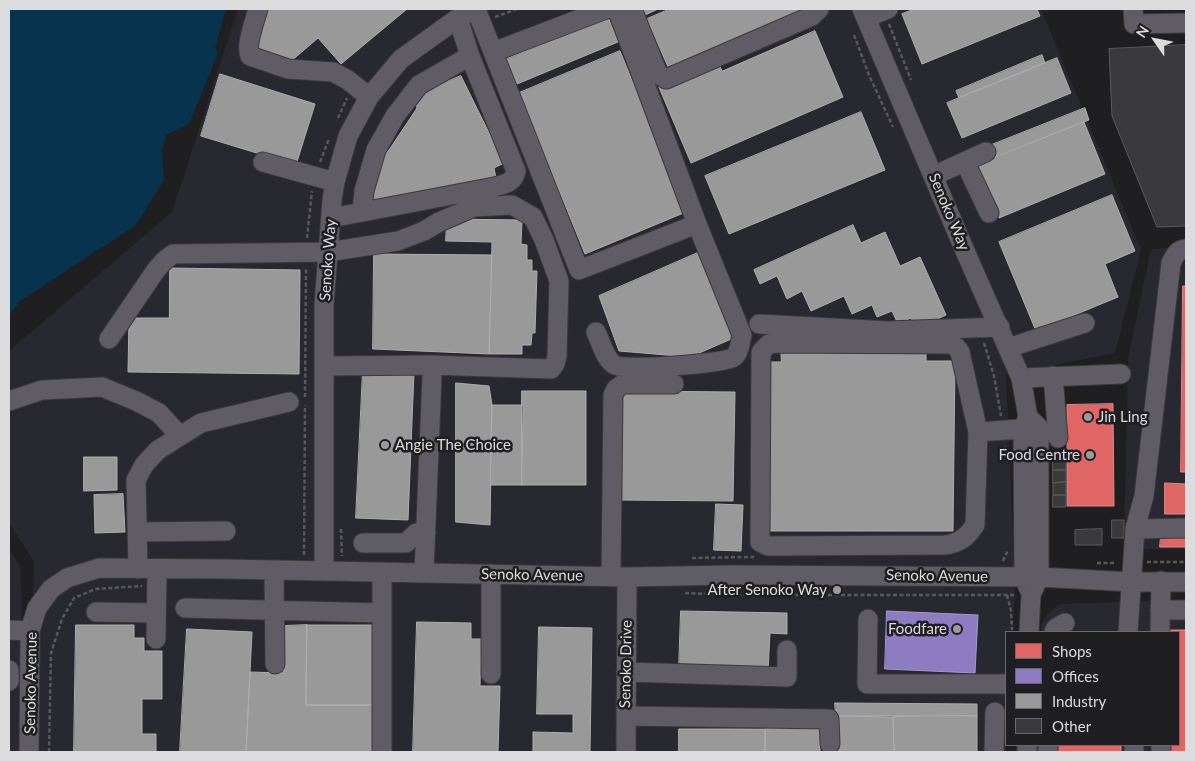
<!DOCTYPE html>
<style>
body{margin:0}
#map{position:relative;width:1195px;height:761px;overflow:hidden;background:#1f1f22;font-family:Lato,sans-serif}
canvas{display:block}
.frame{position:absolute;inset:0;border:10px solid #dcdcdf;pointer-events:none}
.legend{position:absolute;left:1005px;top:631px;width:175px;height:115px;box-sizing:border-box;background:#1e1e23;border:1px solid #6a6a6e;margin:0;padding:6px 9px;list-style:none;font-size:15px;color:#dcdcdf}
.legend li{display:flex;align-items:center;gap:10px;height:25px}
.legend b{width:25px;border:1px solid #6a6a6e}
.north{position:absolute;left:1130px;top:15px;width:50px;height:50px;-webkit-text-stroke:4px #1e1e23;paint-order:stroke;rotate:303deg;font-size:14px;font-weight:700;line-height:20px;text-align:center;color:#dcdcdf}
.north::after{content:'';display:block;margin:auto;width:18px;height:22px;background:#dcdcdf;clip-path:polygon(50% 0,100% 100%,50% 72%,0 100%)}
</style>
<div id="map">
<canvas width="1195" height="761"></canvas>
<div class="frame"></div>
<ul class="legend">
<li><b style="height:14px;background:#e06666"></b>Shops</li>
<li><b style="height:14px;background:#8e7cc3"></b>Offices</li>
<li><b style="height:14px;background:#999"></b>Industry</li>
<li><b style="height:14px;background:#3a3a3d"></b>Other</li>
</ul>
<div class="north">N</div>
</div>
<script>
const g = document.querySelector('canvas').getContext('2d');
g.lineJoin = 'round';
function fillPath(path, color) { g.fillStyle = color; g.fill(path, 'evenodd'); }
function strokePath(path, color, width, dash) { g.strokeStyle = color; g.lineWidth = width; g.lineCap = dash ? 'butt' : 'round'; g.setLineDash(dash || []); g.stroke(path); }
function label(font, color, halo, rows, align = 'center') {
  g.font = font + ' Lato,sans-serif'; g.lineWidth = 5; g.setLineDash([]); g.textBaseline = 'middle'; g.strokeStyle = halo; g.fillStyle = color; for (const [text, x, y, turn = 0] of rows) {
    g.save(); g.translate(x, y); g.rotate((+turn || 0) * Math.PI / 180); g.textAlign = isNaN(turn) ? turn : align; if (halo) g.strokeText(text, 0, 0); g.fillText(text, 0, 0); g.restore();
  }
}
fillPath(new Path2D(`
 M238,9H1041L1141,250L1115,353L1006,375L1015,589L1013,632H1006V752H28L34,562L9,522V351L172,212Z
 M1186,247V549H1124L1128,358L1151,249Z
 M9,548L21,568L23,752H9Z
 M1160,601H1186V752H1040V745H1179V632H1041V624L1046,616L1059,604Z`), '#282831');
fillPath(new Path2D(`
 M9,9H226L215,48L218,53L189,124L166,135L162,153L164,180L136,225L20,301L9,316Z`), '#07334e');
const shops = new Path2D(`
 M1183,286H1186V472H1181Z
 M1113,404L1114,506H1067V405Z
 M1165,483L1186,484V514H1165Z
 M1161,536H1186V547H1160Z
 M1170,630H1186V752H1170V745H1179V632H1170Z
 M1056,745H1121V752H1056Z`);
fillPath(shops, '#e06666');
strokePath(shops, '#df898a', 1);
const offices = new Path2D(`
 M887,611L978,615L975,673L885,669Z`);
fillPath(offices, '#8e7cc3');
strokePath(offices, '#a599cb', 1);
const industry = new Path2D(`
 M264,9H407L341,64L318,38L290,62L253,48Z
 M640,9H658L643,16Z
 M670,9H802L669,69L647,19Z
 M915,9H1037L1040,16L922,64L902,14Z
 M608,17L618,42L517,84L507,59Z
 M815,31L843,97L691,163L658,85L717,60L722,71Z
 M620,51L686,212L585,254L519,93Z
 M1042,55L1045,63L959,98L956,91Z
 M1057,58L1071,93L962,138L947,103Z
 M220,74L315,104L296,165L201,136Z
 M461,76L504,163L494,168L496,178L370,206L380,156L389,150L417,108L414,95Z
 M1085,108L1089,120L993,158L989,146Z
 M861,112L885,170L729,234L705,176Z
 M1084,122L1105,174L999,218L977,165Z
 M1112,195L1135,251L1105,264L1118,297L1036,331L999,242Z
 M447,219L522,220L521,244L527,245V260H532V271H537L535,333H532L531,345H522V354H489L492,242L446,241Z
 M853,225L861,243L885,232L900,266L920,257L946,315L916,329L911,318L898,324L892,311L877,317L872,305L852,314L844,296L811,311L802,291L787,299L777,276L760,284L754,270Z
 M700,252L736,337L690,357L619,351L599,296Z
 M374,254L492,255L489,354L373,349Z
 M170,268L300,270L299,374L128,372L129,318H169Z
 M781,347H926V361H955L953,531H765L766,362H781Z
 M363,370L414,372L408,520L356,518Z
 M456,383L489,386L492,405L490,525L456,522Z
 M522,391H586V485H522Z
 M622,391L735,392L733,501L620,500Z
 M492,405H523L522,485H491Z
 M84,457H117V490L84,491Z
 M123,494L125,532L95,533L94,495Z
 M716,504L743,505L741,551L714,550Z
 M681,611L787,613V634L770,633L768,671L679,669Z
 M417,622L471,623V639H481L480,686H500L498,752H413Z
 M76,625H134V638H144V651H162V699H142V734H156V752H74Z
 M307,625H373V705H306Z
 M307,625L306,705H373V752H246L250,672L283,673L284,626Z
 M539,627L592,628L590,752H533V732L573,733V714H537Z
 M187,629L252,632L246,752H180Z
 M835,703L977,704V716H836Z
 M836,716L893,717L894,752H835Z
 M977,716V752H894L893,717Z
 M820,728V752H765V729Z
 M679,729H765V752H679Z`);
fillPath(industry, '#999');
strokePath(industry, '#adadae', 1);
const building = new Path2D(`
 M1186,45V226L1157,227L1112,116L1109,49Z
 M1053,458H1066V470H1053Z
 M1053,470H1066V482L1053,483Z
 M1066,482V495H1053V483Z
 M1053,495H1066V507H1053Z
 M1112,520H1124V538H1112Z
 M1102,529V545H1075V530Z`);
fillPath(building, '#3a3a3d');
strokePath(building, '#5a5a5c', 1);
const minor = new Path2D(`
 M258,9C255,20 245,46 250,56L288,69L333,72L348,80L369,97
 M476,9L579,270L697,224
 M632,9L658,74L666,79L812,16L819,9
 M862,9L965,251L1021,378L1028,417L1039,428V577L1031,595L1029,632
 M1133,9L1134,24L1186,23
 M866,18L888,9
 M493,52L606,9
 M263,162L335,182
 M965,162L989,213
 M933,176L986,152
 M362,212L364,191L376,150L395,116L419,85L470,56L458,18
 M331,218L494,187C504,184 514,183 516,171L470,56
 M759,324L888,331L1000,327
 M596,332C601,342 605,360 615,365C626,371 724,364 734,357C740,352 740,342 742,335L697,224L617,9
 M109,339L156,270L164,261L173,254L328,252L398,241L424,231L439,222L474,207L512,205L533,217L544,240L559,281L557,356L555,364L551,369L430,365L325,366
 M776,343L951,344L956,347L960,352L978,432L975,525C967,537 960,543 945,545L768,546L760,542L761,352L769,344Z
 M1008,348L1085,323
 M1053,376L1058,438
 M1021,378L1121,374
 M9,401L42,390L102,387L136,401L159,413L180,436
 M1028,417L1023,429L1024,578L1029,589
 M978,432L1035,428
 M1135,529L1186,528
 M137,532L226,531
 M363,543H406L416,533H426
 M138,569L136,480L144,465L158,450L201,423L289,402
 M274,570L275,664
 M324,571V305L332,200L335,182L348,136L369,97L401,59L458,18L477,9
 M424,572L432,376
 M611,576L613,395L616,389L623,384H674
 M185,608L382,613
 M1160,610H1186
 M96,612L156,613
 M868,619L867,684H1006
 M9,630L30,631
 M1054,632L1056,628L1065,623
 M1128,632L1135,529L1144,496L1171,263C1175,255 1177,250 1186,249
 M1160,632L1161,581
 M156,639L157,569
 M9,670V681
 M626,672L787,677V650
 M491,674V574
 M626,716L829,719L830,744
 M1027,745V752
 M1161,745V752
 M29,752L30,631L37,608L51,589L67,578L99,568L225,569L627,577L731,575L1039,577L1132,582H1186
 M382,752V572
 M626,752L627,577
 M994,752L995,712
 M1048,752V745
 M1134,752V745`);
strokePath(minor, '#3a3a3c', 21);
strokePath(new Path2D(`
 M495,17L517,9
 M889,24L911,80
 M854,35L869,75L893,127
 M338,118L347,98
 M320,162L329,139
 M307,238L312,191
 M984,343L994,376L1001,416
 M305,397L306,268
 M1005,446L1006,458
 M341,529L342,556
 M304,555L305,405
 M692,558L754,557
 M1003,561L1008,550
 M1147,562H1186
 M1097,563H1116
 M685,593L735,595H1014
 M1007,595L1011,611L1012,630
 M49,752L51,653L62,619L74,598L96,589L142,586`), '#5a575e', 2.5, [4, 2.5]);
strokePath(minor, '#605c66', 19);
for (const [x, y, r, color] of [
 [1088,417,5,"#9a9a9d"],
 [385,445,5,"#9a9a9d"],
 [1090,455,5,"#9a9a9d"],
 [837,590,5,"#9a9a9d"],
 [957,629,5,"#9a9a9d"]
]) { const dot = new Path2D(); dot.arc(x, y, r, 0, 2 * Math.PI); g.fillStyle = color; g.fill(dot); strokePath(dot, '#1e1e23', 2); }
label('15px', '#dcdcdf', '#1e1e23', [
 ["Senoko Way",949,212,67],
 ["Senoko Way",328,260,-86],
 ["Senoko Avenue",532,575,1],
 ["Senoko Avenue",937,576,1],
 ["Senoko Drive",626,664,-89],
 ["Senoko Avenue",31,683,-89]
]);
label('15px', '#dcdcdf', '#1e1e23', [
 ["Jin Ling",1098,417,"left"],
 ["Angie The Choice",395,445,"left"],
 ["Food Centre",1080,455],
 ["After Senoko Way",827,590],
 ["Foodfare",947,629]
], 'right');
</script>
